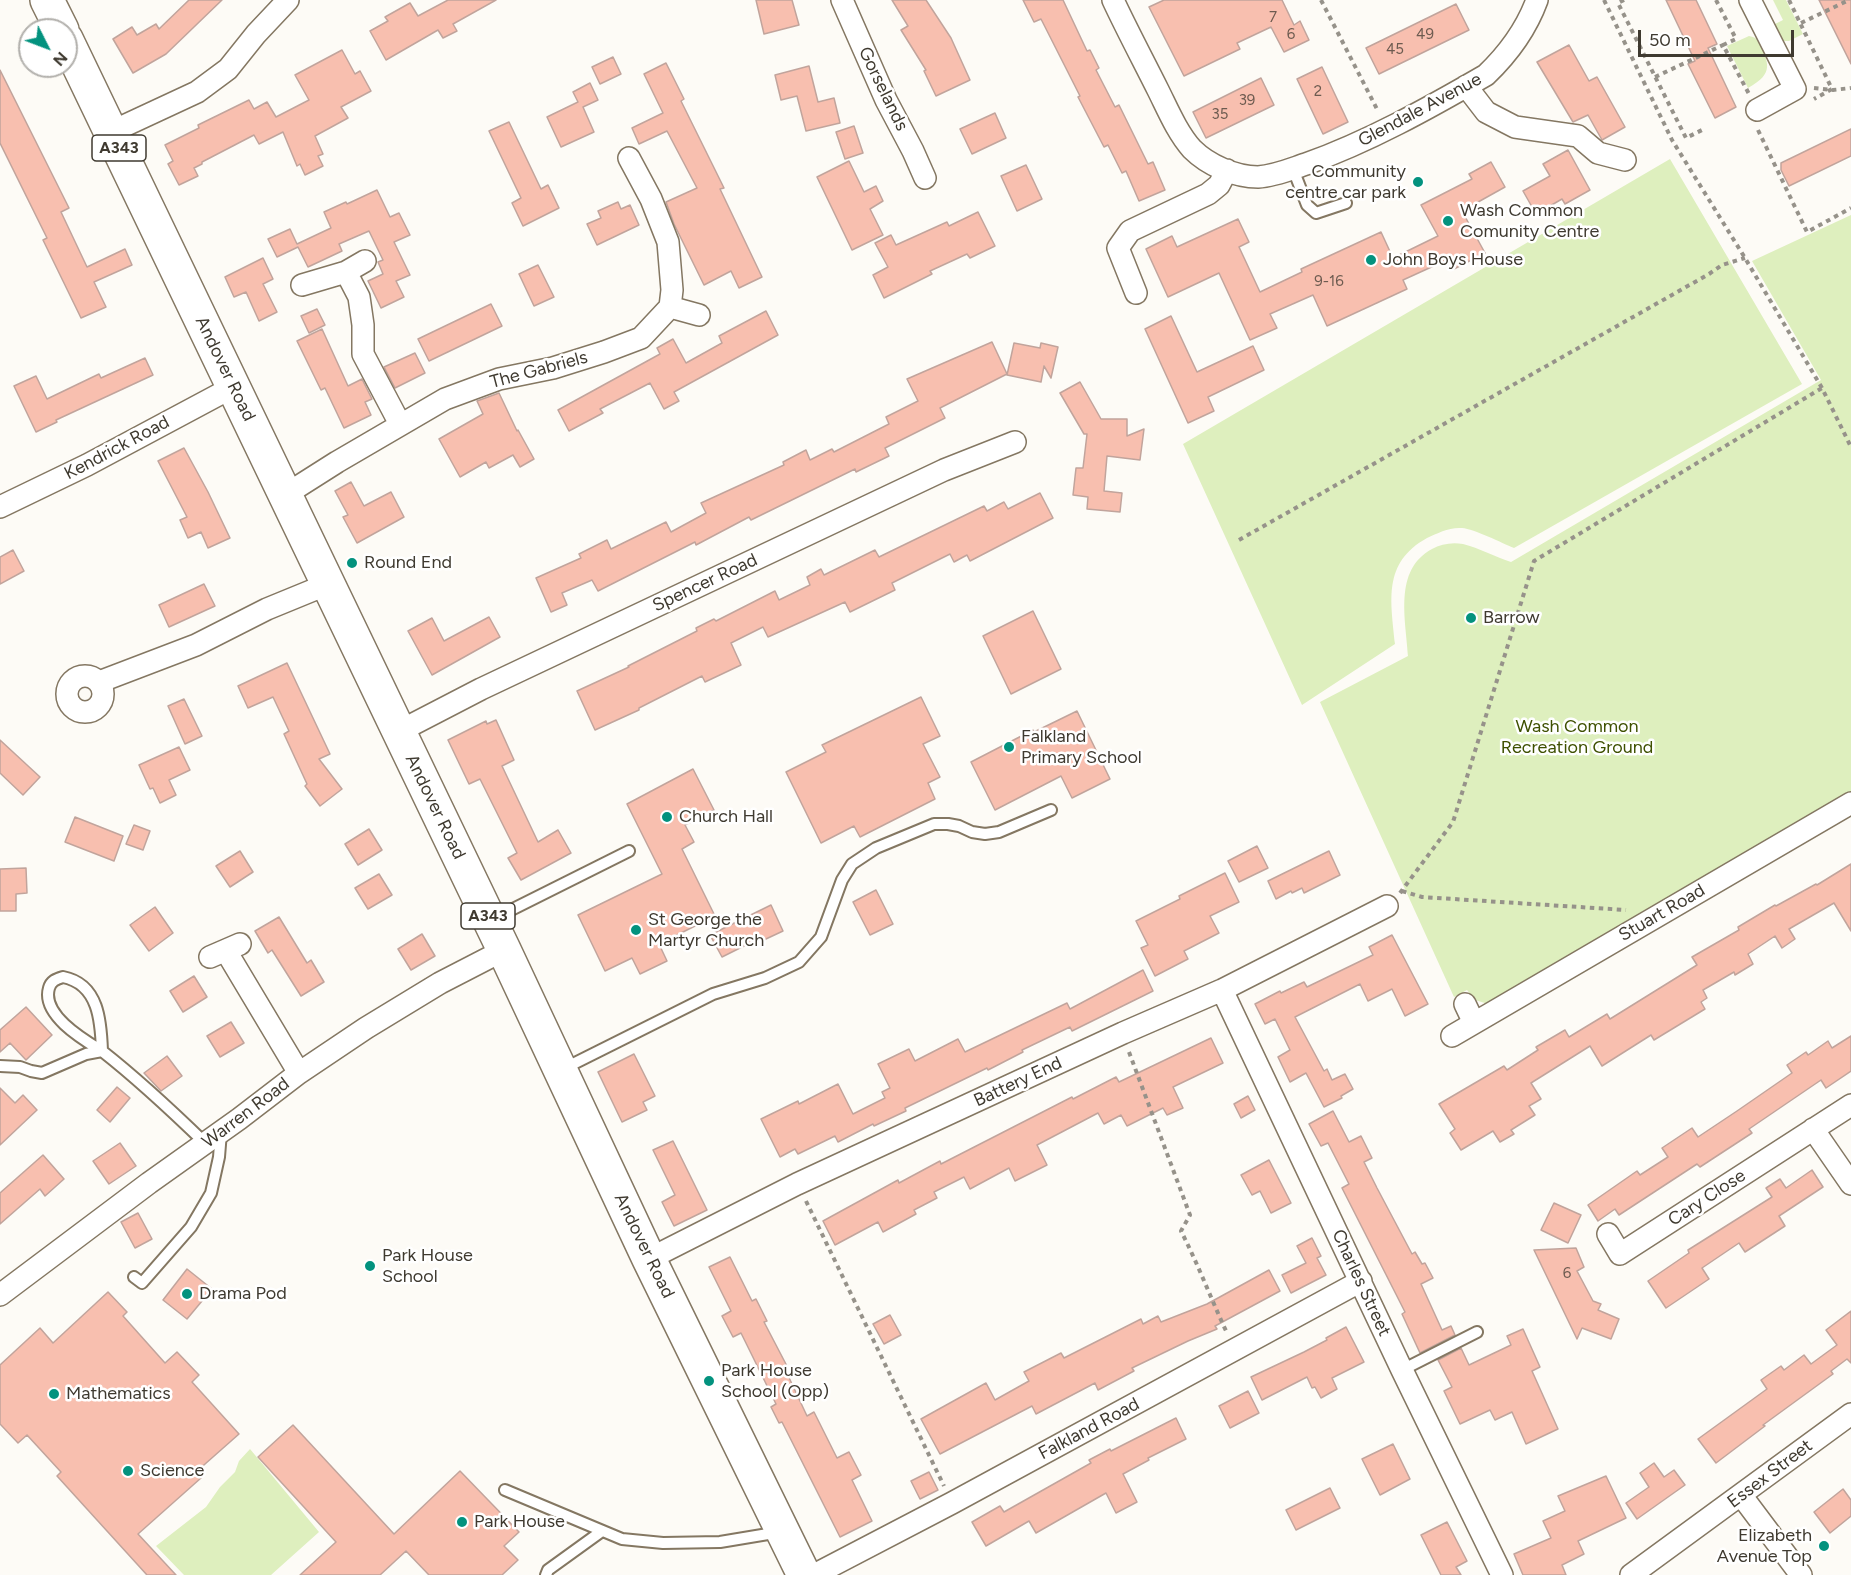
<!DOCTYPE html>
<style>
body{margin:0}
#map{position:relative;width:1851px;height:1575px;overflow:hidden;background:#fdfbf6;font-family:Figtree,sans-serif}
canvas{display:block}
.north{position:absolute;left:18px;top:18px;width:60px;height:60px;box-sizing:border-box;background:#fff;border:2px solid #b2b0ac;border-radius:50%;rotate:132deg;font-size:16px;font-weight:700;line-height:24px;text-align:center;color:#3f3a30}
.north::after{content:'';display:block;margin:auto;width:21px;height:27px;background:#03927e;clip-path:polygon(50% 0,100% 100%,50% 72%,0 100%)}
.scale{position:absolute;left:1638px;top:30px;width:156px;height:27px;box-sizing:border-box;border:3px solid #3f3a30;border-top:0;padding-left:8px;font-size:18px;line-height:21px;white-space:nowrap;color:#3f3a30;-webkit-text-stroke:4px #fff;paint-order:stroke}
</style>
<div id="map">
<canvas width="1851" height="1575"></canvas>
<div class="north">N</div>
<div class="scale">50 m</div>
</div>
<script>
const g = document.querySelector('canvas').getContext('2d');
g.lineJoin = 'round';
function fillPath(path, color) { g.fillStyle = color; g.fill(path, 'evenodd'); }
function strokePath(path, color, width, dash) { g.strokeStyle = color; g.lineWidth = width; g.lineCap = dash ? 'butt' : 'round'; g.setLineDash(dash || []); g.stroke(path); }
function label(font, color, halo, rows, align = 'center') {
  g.font = font + ' Figtree,sans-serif'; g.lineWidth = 5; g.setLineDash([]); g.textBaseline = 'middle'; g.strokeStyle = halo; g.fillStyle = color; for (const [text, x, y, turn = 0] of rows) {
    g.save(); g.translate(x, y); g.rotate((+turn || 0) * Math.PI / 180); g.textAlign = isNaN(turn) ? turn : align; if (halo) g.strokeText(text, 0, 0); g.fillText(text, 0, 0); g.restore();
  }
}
fillPath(new Path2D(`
 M1773,0H1786L1803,34L1789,41H1780L1771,26L1783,20Z
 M1749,36L1753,37L1757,39C1769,63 1775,73 1748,88L1727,46Z
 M1670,159L1802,384L1514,548C1502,543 1474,529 1462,528C1449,527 1438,533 1427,538C1382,563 1391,601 1395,644L1302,705L1183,444Z
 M1851,215V794L1488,1004L1475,1000L1467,990L1454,997L1320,702L1408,656C1406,620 1393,570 1432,549C1441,544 1452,542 1463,544C1479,548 1496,557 1511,562L1821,380L1752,261Z
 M250,1449L319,1532L271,1575H184L156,1546L206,1507L220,1487L235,1472L239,1461Z`), '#deefbe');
const building = new Path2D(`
 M189,0H222L166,54L133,73L113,39L132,27L137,35L156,24L159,29Z
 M448,0H496L453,24L457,31L443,38L438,30L386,60L370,31L388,21L385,17L410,3L418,16Z
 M756,0H792L799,25L764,34Z
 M892,0H926L951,38L970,80L936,96L924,71L926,70L901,30L908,26Z
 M1023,0H1063L1087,51L1090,50L1099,68L1096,70L1115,107L1119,105L1148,164L1153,162L1165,190L1139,201L1126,171L1122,173L1108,145L1104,147L1078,97L1080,96L1041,19L1034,22Z
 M1164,0H1282L1294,25L1300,21L1309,40L1284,52L1271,27L1237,43L1240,49L1184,76L1149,7Z
 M1666,0H1696L1717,44L1708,48L1736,107L1715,118L1688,64L1695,61Z
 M1819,0H1851V64Z
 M1456,4L1469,30L1379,74L1366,48Z
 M1569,45L1589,81L1597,77L1625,127L1602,140L1588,115L1573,122L1537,62Z
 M342,50L355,74L360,71L371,91L341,107L348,118L315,136L323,154L318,156L323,166L305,175L300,164L297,166L283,132L259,144L254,135L202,162V164L194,168L198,176L179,185L168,164L173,161L165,145L199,128L198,125L249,100L254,109L267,102L276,117L309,100L295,75Z
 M613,57L621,74L600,84L592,67Z
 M666,63L684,99L681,101L724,188L720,189L762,277L739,288L731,271L704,285L674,224L666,202L697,188L667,131L639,144L632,128L663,113L644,74Z
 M809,66L818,102L834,98L840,123L806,131L797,96L781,100L775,75Z
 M1322,67L1348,122L1323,134L1297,79Z
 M0,70L69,208L61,212L87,267L125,249L132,265L94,282L106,307L81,318L43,240L47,238L0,143Z
 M1261,78L1274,105L1206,138L1193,112Z
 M590,83L598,100L583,107L594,132L561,147L547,117L578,102L573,92Z
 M995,113L1006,138L972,154L960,129Z
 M509,122L541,189L548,185L559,208L523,226L512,203L521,198L489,131Z
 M854,126L863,153L845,159L836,132Z
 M1851,129V156L1789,186L1781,170V163Z
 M1568,150L1590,190L1565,204L1562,199L1536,214L1523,191L1550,176L1543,164Z
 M849,161L864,192L876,186L883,201L870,209L883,235L852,250L817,177Z
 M1491,162L1505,187L1462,211L1485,253L1454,269L1449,259L1403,280L1407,289L1327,326L1313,295L1270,314L1277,328L1250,340L1219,273L1168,297L1146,249L1172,236L1177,247L1238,219L1249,242L1239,247L1260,292L1302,272L1301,269L1381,232L1393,258L1438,236L1421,205L1472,179L1469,174Z
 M1026,165L1042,199L1017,211L1001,176Z
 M377,190L390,217L399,213L410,235L394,242L410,275L396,281L404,297L381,308L368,281L383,274L378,262L383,260L369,231L339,244L342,251L308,267L298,247L277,257L268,239L290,229L297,244L331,228L324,212L346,202L347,204Z
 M618,202L621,209L630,205L639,225L597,245L587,224L601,218L598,211Z
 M978,212L995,246L970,258L967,254L930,271L932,274L884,298L873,275L888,267L875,243L891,235L896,245L947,222L949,226Z
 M263,258L273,279L263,284L277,312L259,321L246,292L234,297L225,277Z
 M538,265L554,297L534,306L519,274Z
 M491,304L502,326L429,361L418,339Z
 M317,309L325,325L309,333L301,316Z
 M766,311L778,335L674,392L679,401L664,409L650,383L600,409L603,413L569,431L558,410L660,354L657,348L673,339L686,363L722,343L719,336Z
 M1171,316L1197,372L1253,346L1264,370L1208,397L1214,411L1188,423L1145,329Z
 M322,329L348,386L362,379L372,399L365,402L371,415L344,428L325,388L321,390L297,341Z
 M992,342L1007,374L940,408L945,418L885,448L889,456L856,472L855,469L751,520L749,517L696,545L695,542L598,591L592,580L562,593L567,605L551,612L536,578L581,558L579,554L607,540L611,549L666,522L671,532L706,513L701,503L784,465L783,462L806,450L810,460L832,449L834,452L889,424L886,417L918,401L907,379Z
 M1014,343L1040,348L1041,343L1058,347L1051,378L1044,366L1041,382L1007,375Z
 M415,353L425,373L395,388L384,367Z
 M145,358L153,375L56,420L57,422L36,432L14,386L36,376L47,399L99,374L101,378Z
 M1080,382L1101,419H1127V436L1144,429L1140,460L1107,456L1104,491L1122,493L1120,512L1087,509L1088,497L1073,495L1076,468H1083L1087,434H1084L1060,393Z
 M499,393L517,431L518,430L534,459L520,467L513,455L489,468L486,462L460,477L439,439L483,414L477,401Z
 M184,448L208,492L230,538L208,548L201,532L188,538L180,520L187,517L158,461Z
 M351,482L364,506L391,492L404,517L357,543L343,517L348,515L335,491Z
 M1040,493L1053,518L970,561L967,555L954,562L950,554L892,583L895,590L850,612L845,602L768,637L763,627L731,643L741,665L705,682L702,676L639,708V710L595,730L577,691L629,667L628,666L697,631L696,628L714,619L716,621L775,591L779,600L810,585L807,577L821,569L824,575L875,550L879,557L984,506L987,511L1004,502L1008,509Z
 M13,550L24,571L0,584V557Z
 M204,584L215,606L169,627L159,605Z
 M1033,611L1061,669L1011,694L983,636Z
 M489,617L500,637L432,675L408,631L432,618L444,641Z
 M287,663L330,754L319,759L342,789L320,806L305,786L307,784L284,734L289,731L273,697L248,708L238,686Z
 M921,697L940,736L923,744L940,777L928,783L935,799L860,837L854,826L821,843L786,772L826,752L822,745Z
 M184,699L202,736L185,744L168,706Z
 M1077,711L1110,779L1072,798L1061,776L995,810L971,762L1033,730L1034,732Z
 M496,720L514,760L502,766L538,842L558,830L571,853L521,880L508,858L517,853L480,779L469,784L448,740L486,721L487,724Z
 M0,740L40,777L23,795L0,773Z
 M179,747L190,770L169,780L176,795L160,803L153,788L150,789L139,765Z
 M693,769L714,810L685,825L694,842L682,849L715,916L659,944L667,961L640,974L632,958L605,971L578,915L662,874L627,804Z
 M75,817L123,836L114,861L65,842Z
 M134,825L150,831L143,850L126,844Z
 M369,829L382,850L358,865L345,844Z
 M1257,846L1268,868L1239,882L1228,861Z
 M240,851L253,872L230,887L216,866Z
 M1329,851L1340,875L1304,893L1302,888L1292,893L1291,891L1276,899L1268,881Z
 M1851,864V931L1834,903L1789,929L1795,939L1782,948L1775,936L1748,954L1753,964L1735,975L1734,972L1703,990L1707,998L1701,1002L1705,1009L1654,1040L1651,1035L1602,1066L1590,1046L1531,1083L1541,1099L1529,1106L1535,1115L1511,1130L1514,1134L1500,1142L1493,1131L1461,1150L1450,1133L1455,1129L1439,1104L1504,1066L1507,1070L1538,1050L1536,1047L1565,1030L1569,1037L1607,1014L1610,1019L1697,965L1692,957L1739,930L1738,927L1775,905L1776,906L1816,884L1817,885Z
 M26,868L27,893L16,894V911H0V869Z
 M1225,873L1239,902L1210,916L1219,933L1184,951L1188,959L1155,976L1141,948L1148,945L1136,921L1180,899L1179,896Z
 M379,874L392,895L368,909L355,888Z
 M876,890L893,924L870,935L853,902Z
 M771,905L783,931L751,946L750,943L722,957L710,935Z
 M155,907L173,933L149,951L130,925Z
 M279,917L307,963L311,960L324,982L301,996L272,950L268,953L255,931Z
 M422,934L435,956L411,970L398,949Z
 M1392,935L1428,1004L1405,1016L1392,989L1368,1001L1360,984L1295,1017L1324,1071L1327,1069L1332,1080L1345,1074L1353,1089L1341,1096L1342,1098L1324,1107L1306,1073L1290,1082L1278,1057L1290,1050L1275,1019L1265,1024L1255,1004L1280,991L1281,993L1304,982L1307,987L1373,955L1369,947Z
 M1143,970L1153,991L1072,1031L1070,1027L1022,1050L1023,1052L988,1070L987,1068L905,1108L906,1111L874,1126L873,1124L838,1142L835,1136L798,1154L795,1149L780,1157L761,1119L798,1101L799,1104L838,1084L853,1114L885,1098L882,1092L890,1088L878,1064L909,1049L915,1061L958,1039L965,1052L1067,1003L1070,1009Z
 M194,976L207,997L183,1012L170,991Z
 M26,1007L52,1035L26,1060L10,1043L0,1052V1030Z
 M231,1022L244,1043L220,1057L207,1036Z
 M1851,1036V1071L1826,1088L1821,1080L1749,1129L1752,1133L1700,1167L1697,1164L1619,1215L1615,1209L1598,1221L1588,1205L1637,1171L1640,1175L1668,1157L1662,1148L1692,1128L1698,1137L1737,1111L1792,1073L1787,1065L1806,1052L1808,1055L1828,1041L1832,1048Z
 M1211,1038L1223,1063L1173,1087L1183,1108L1167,1115L1163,1108L1127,1126L1121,1115L1104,1124L1098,1113L1037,1145L1047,1165L1015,1181L1009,1168L970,1189L964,1177L934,1192L937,1198L914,1210L916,1214L883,1232L878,1222L835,1245L823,1221L898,1180L899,1183L940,1161L941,1164L1072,1097L1073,1099L1116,1077L1119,1082Z
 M634,1054L655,1096L643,1102L647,1110L622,1122L598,1072Z
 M167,1056L182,1076L161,1091L144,1073Z
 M117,1087L130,1098L110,1122L97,1110Z
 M0,1088L15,1103L23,1095L37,1110L0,1145Z
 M1248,1096L1255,1110L1241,1118L1234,1104Z
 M1333,1111L1349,1142L1361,1136L1372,1158L1364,1162L1377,1188L1412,1254L1415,1252L1422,1264L1425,1263L1433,1278L1421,1284L1442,1330L1451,1326L1455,1335L1420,1353L1402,1314L1405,1312L1342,1188L1349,1184L1328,1143L1321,1146L1309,1124Z
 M673,1141L707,1210L674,1226L662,1202L675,1195L653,1150Z
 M120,1143L136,1166L109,1184L93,1161Z
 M43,1155L64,1179L45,1196L40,1189L0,1224V1193Z
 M1269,1160L1291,1203L1271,1213L1260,1191L1252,1195L1241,1175Z
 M1812,1170L1823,1187L1779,1216L1785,1226L1745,1252L1739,1243L1702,1268L1709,1279L1666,1308L1648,1281L1689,1253L1688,1250L1772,1197L1766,1188L1780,1179L1786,1188Z
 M1554,1203L1581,1215L1568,1243L1541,1230Z
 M138,1213L152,1239L135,1248L121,1222Z
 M1312,1238L1321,1256L1317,1258L1326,1275L1291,1293L1282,1275L1306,1263L1297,1246Z
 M1576,1248L1584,1267L1577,1271L1593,1301L1601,1304L1598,1310L1619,1319L1611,1339L1582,1328L1577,1339L1534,1250Z
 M730,1257L752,1301L756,1299L767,1321L764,1322L788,1368L785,1369L807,1416L814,1412L837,1458L849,1452L861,1475L852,1480L872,1521L840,1537L782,1422L779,1423L771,1407L776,1404L741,1333L733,1337L722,1316L731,1311L709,1267Z
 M187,1269L212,1289L187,1319L163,1300Z
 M1269,1270L1280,1291L1215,1326L1217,1329L1188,1341L1132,1368L1134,1371L1098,1390L1095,1383L1036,1414L1032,1406L940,1454L921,1419L986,1383L995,1400L1029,1381L1024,1372L1061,1353L1064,1358L1141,1319L1143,1324L1158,1316L1161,1322L1207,1304Z
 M108,1292L127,1312L123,1316L165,1363L177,1352L199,1375L192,1382L239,1434L196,1472L201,1478L138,1534L176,1575H147L57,1476L61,1472L27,1435L18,1443L0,1424V1365L40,1328L53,1343Z
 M1851,1311V1363L1847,1359L1831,1371L1833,1374L1763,1425L1765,1426L1716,1463L1698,1439L1767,1389L1761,1380L1781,1366L1784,1370L1804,1355L1811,1364L1837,1345L1826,1330Z
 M890,1315L901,1335L884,1344L873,1324Z
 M1346,1327L1364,1362L1332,1378L1337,1389L1321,1398L1315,1387L1312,1388L1307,1377L1262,1400L1251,1377L1304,1352L1327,1340L1326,1338Z
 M1523,1329L1540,1367L1532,1371L1558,1429L1526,1444L1512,1412L1495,1420L1490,1410L1460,1424L1444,1391L1452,1387L1438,1360L1461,1348L1469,1365L1511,1345L1507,1336Z
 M1248,1391L1259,1413L1230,1428L1219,1406Z
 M1176,1418L1186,1439L1148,1458L1149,1460L1123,1474L1137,1502L1116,1513L1106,1493L1036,1533L1029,1521L986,1546L972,1522L1000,1506L1004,1512L1091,1463L1089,1460L1110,1449L1111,1451Z
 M293,1425L394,1534L460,1471L519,1532L504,1546L518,1560L502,1575H429L406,1551L380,1575H300L336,1542L258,1457Z
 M1393,1444L1410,1479L1380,1495L1362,1459Z
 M1654,1463L1664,1477L1674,1470L1685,1485L1637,1519L1626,1503L1649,1487L1640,1473Z
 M929,1472L938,1490L920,1499L911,1481Z
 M1606,1476L1626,1518L1578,1541L1584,1554L1562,1565L1566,1575H1523L1514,1554L1551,1538L1543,1521L1565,1511L1558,1496Z
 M1330,1488L1340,1508L1296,1530L1286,1510Z
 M1843,1489L1851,1500V1516L1830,1533L1814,1512Z
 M1447,1522L1467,1561L1456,1567L1461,1575H1441L1421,1535Z`);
fillPath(building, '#f8bfaf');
strokePath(building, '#c1a49c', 1.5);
const service = new Path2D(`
 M1293,169L1307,205L1316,213L1346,203
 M493,919L629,851
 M63,977C99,984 101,1022 102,1051C84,1040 41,1015 49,988C51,981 56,979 63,977Z
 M0,1066L20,1067L31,1071L42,1073L86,1054L102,1051C139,1080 172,1111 205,1143
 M563,1069L713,994L765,978L799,962L821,937L842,880L852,864L876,848L934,824H948L959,826L972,832L985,834L999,832L1051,810
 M134,1277L142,1283L191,1227L211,1193L219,1157L221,1132
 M1402,1370L1477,1332
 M505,1490L622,1539L663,1543L720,1542L780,1532
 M546,1575L548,1570L602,1531`);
const minor = new Path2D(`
 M842,0L886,100L913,151L925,178
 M1113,0C1127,30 1143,60 1158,90C1168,110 1177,132 1192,149C1208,165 1235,177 1258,177C1275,176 1291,169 1306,164C1368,142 1429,108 1486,75C1509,53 1526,30 1537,0
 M1750,0L1795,89L1757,110
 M1466,86L1486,112L1515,127L1578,136L1598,153L1625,160
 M111,132L197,92L228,69L256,34L288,0
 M346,272L359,297L363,325V354L400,424
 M302,285L346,272L365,261
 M1136,293L1118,248L1130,231L1208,194L1219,185L1227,170
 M670,307L699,315
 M285,495L337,462L445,399L499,379L553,368L604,352L641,338L670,307L672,290L668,242L651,199L629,158
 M0,507L87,465L233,387
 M67 694a18 18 0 1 1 36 0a18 18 0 1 1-36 0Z
 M99,682L196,645L267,609L328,584
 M398,732L481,689L944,470L1015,442
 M226,951L299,1073
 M210,957L240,944
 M1222,990L1402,1370L1502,1575
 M1465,1004L1474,1023
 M1452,1036L1851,803
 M1813,1129L1851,1184
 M1608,1234L1620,1254L1851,1105
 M649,1259L797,1184L1123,1033L1222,990L1387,906
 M0,1295L149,1183L239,1119L299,1073L366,1028L440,983L504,950
 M1741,1495L1801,1575
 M814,1575L952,1503L1361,1281
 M1631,1575L1851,1414`);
const primary = new Path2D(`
 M47,0L62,30
 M66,39L504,950L649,1259L804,1575`);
strokePath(service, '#847762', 14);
strokePath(minor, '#847762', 24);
strokePath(primary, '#847762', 36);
strokePath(new Path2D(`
 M1321,0L1378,111
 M1604,0L1672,140L1745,258L1822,388L1851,447
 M1624,0L1618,3L1686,138L1702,130
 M1716,0L1736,39L1723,45L1749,94
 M1789,0L1832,89L1814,99
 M1801,23L1849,0
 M1655,77L1723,45
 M1814,88L1833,90L1851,88
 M1758,130L1807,232L1851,208
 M1239,540L1709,274L1722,265L1745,258
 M1402,891L1422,897L1626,910
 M1400,893L1453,822L1534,561L1822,388
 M1129,1052L1190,1215L1181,1231C1198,1264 1211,1299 1227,1333
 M806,1201L944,1486`), '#96928a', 4, [4.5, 4.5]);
strokePath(service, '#fff', 10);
strokePath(minor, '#fff', 21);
strokePath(primary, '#fff', 33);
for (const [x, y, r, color] of [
 [1418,182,6,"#03927e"],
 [1448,221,6,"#03927e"],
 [1371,260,6,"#03927e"],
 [352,563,6,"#03927e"],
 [1471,618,6,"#03927e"],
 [1009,747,6,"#03927e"],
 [667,817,6,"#03927e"],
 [636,930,6,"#03927e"],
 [370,1266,6,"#03927e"],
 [187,1294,6,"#03927e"],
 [709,1381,6,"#03927e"],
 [54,1394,6,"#03927e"],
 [128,1471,6,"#03927e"],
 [462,1522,6,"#03927e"],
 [1824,1546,6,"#03927e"]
]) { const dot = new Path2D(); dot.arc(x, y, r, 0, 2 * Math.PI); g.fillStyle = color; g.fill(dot); strokePath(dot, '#fff', 2); }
label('15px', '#6d5b50', null, [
 ["7",1273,18],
 ["6",1291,35],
 ["49",1425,35],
 ["45",1395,50],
 ["2",1318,92],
 ["39",1247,101],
 ["35",1220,115],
 ["9-16",1329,282],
 ["6",1567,1274]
]);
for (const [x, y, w] of [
 [119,148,54],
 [488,916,54]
]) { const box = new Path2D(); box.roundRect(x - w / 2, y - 13, w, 26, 4.5); g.fillStyle = '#fff'; g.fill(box); strokePath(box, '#3f3a30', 1.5); }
label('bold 16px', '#3f3a30', null, [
 ["A343",119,148],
 ["A343",488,916]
]);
label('18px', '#3f3a30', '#fff', [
 ["Gorselands",883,89,64],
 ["Glendale Avenue",1420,110,-28],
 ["Andover Road",225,369,64],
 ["The Gabriels",539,370,-15],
 ["Kendrick Road",117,448,-28],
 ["Spencer Road",705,583,-25],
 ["Andover Road",435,807,64],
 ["Stuart Road",1662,913,-30],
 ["Battery End",1018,1082,-25],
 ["Warren Road",246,1113,-37],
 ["Cary Close",1707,1198,-33],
 ["Andover Road",644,1246,64],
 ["Charles Street",1361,1283,65],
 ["Falkland Road",1089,1429,-28],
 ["Essex Street",1770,1474,-37]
]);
label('18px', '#3f3a30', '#fff', [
 ["Community",1406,172,"right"],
 ["centre car park",1406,193,"right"],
 ["Wash Common",1460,211],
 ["Comunity Centre",1460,232],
 ["John Boys House",1383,260],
 ["Round End",364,563],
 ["Barrow",1483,618],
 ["Falkland",1021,737],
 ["Primary School",1021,758],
 ["Church Hall",679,817],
 ["St George the",648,920],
 ["Martyr Church",648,941],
 ["Park House",382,1256],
 ["School",382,1277],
 ["Drama Pod",199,1294],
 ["Park House",721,1371],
 ["School (Opp)",721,1392],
 ["Mathematics",66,1394],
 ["Science",140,1471],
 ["Park House",474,1522],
 ["Elizabeth",1812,1536,"right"],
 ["Avenue Top",1812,1557,"right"]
], 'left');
label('18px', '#3e5000', '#fff', [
 ["Wash Common",1577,727],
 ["Recreation Ground",1577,748]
]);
</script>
